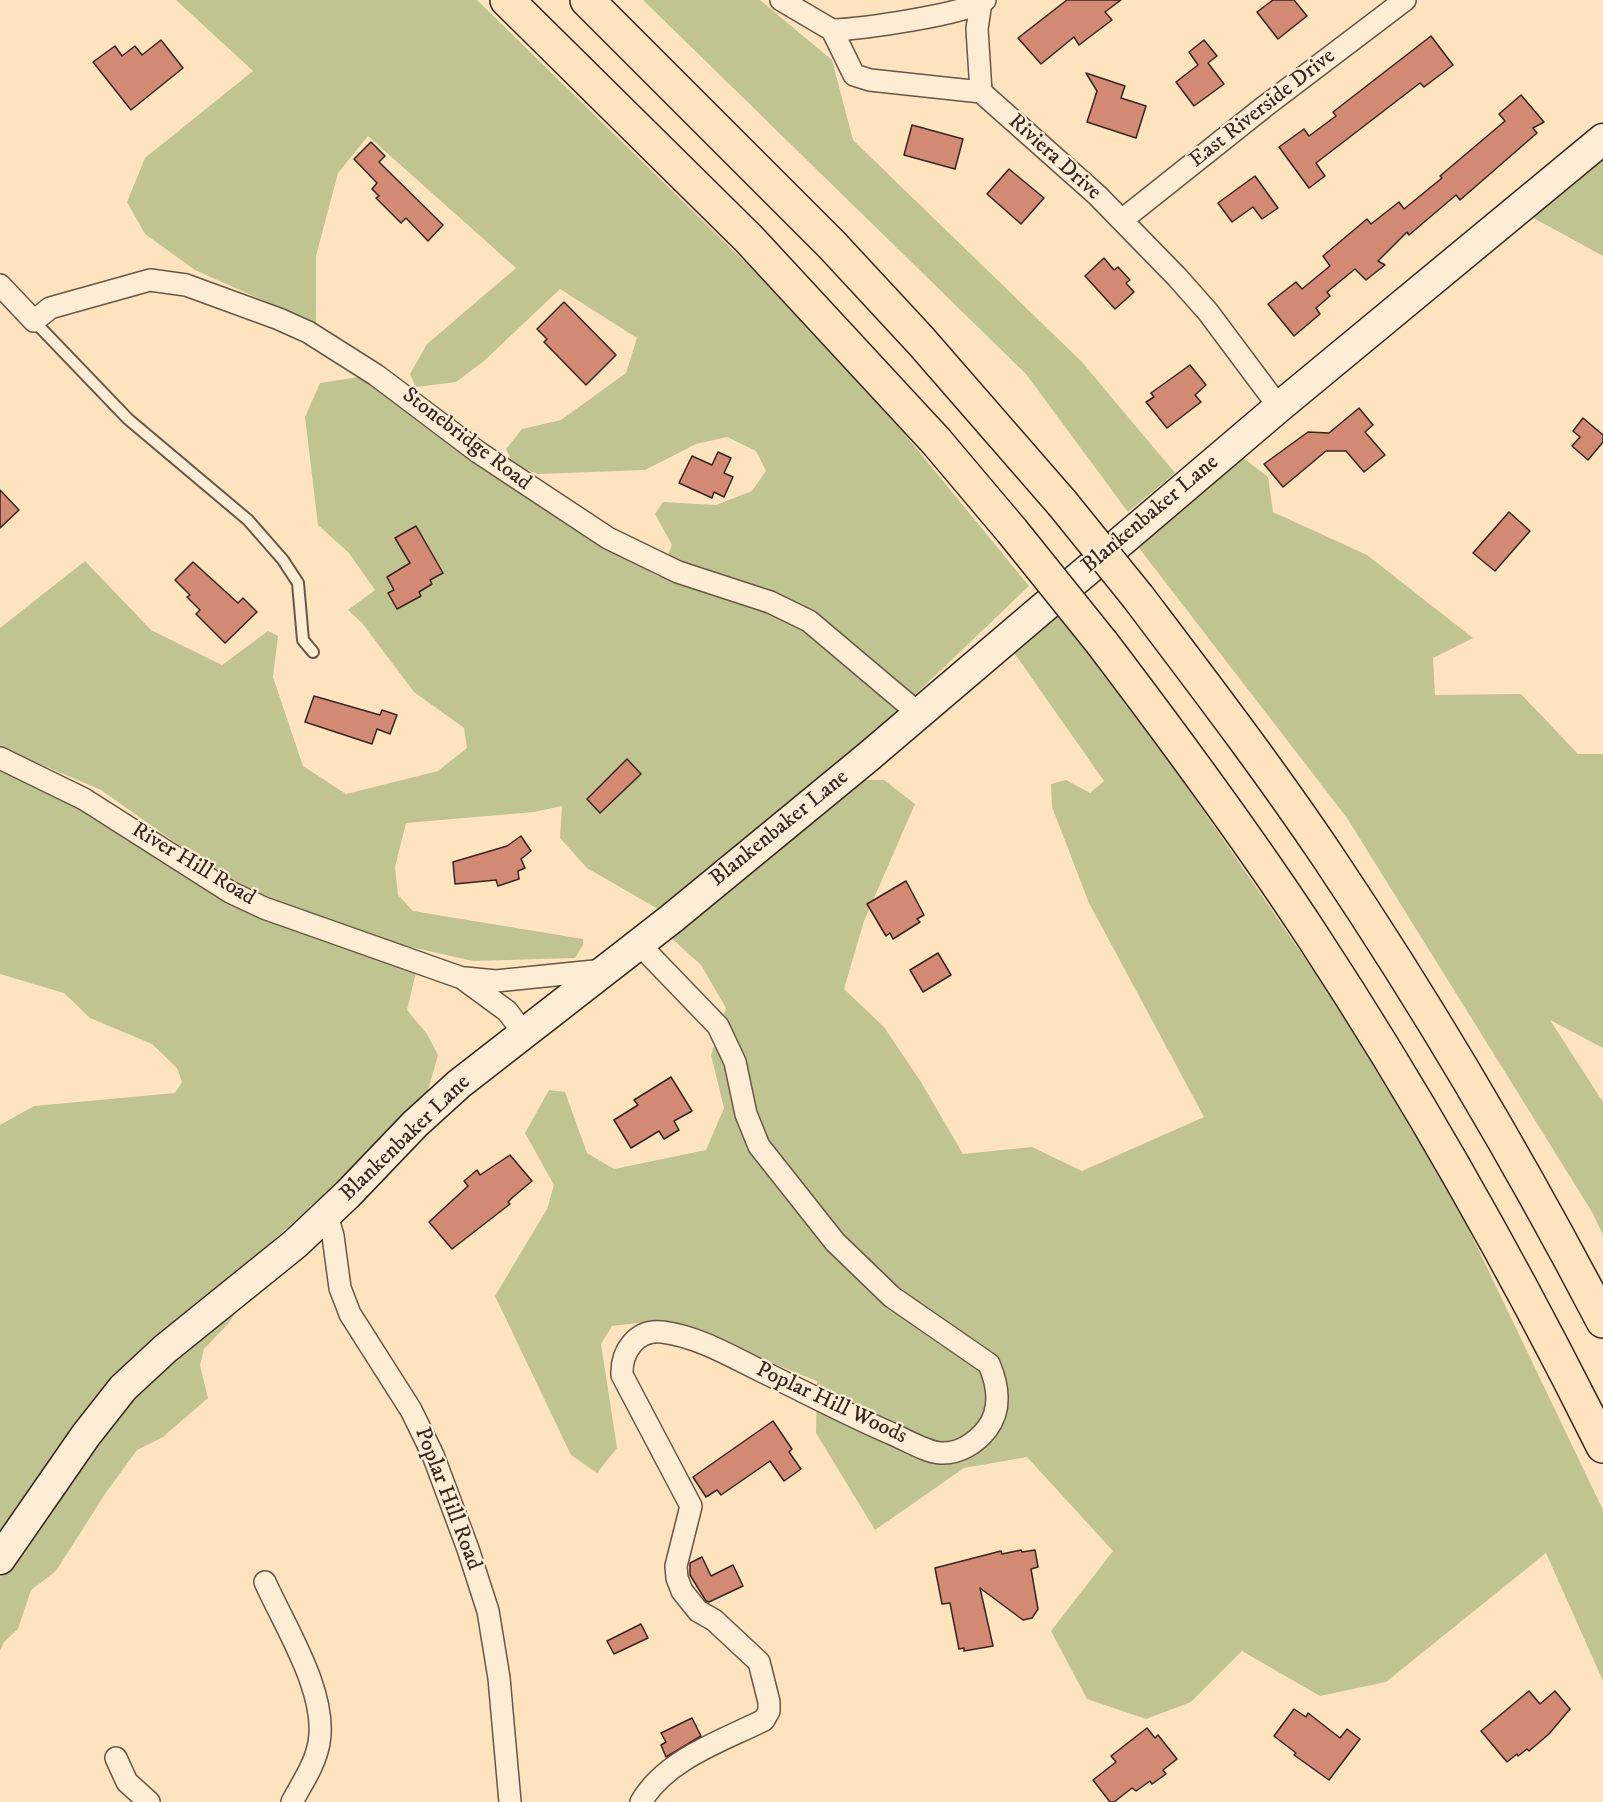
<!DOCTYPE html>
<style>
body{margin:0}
canvas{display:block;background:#fde4be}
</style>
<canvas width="1603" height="1802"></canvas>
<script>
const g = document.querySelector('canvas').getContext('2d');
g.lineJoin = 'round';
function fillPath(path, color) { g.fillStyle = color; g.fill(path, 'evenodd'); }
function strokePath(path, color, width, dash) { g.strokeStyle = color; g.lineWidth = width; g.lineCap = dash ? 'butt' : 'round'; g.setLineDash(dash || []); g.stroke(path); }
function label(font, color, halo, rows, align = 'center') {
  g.font = font + ' "IM FELL DW Pica",serif'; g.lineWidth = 4.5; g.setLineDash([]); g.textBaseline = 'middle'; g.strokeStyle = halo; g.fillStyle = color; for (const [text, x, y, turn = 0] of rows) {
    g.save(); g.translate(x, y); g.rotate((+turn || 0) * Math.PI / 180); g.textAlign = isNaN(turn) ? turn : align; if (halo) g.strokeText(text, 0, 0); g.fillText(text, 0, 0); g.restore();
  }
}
fillPath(new Path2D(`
 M176,0H477L839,354L1029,586L897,712L663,912L587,868L560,838L562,806L534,812L406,823L395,867L398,895L413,911L583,939V945L575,958L473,961L371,938L231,882L101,790L0,747V628L85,561L151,630L222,665L268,631L278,636L273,677L303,766L346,794L438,771L467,748L464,728L414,692L362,623L348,610L375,590L349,553L318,525L305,417L320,383L359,377L527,497L659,577L672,545L655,514L663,502L716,505L752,491L766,471L756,451L727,437L696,444L645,470L538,474L514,465L506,449L522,429L561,420L626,373L637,338L560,289L484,361L456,382L416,387L410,374L427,344L516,268L368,136L338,173L316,256V324L195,270L145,234L127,202L145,158L253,71Z
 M643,0H760L832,60L853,140L1082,362L1175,473L1128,512L1026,374Z
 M1603,153V256L1528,215Z
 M1241,456L1268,477L1273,512L1367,555L1473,638L1433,658L1435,695L1521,694L1578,754H1603V1048L1550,1020L1603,1102V1235L1592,1212L1347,818L1139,548Z
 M1057,613L1181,778L1337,1005L1458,1207L1603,1510V1681L1546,1553L1386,1682L1320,1696L1242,1651L1191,1702L1146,1719L1087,1699L1051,1631L1113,1551L1027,1457L964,1468L875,1530L816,1433L817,1381L663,1320L612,1326L601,1344L617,1448L597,1473L571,1455L495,1296L547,1209L554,1185L525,1133L549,1090L565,1092L587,1153L614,1169L706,1150L724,1108L711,1055L726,1008L701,965L669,936L856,780H884L915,804L864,921L844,989L884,1027L921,1082L963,1154L1032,1147L1082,1171L1204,1117L1089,903L1052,807L1051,784L1066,780L1090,793L1104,781L1010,647Z
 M0,765L57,790L166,861L417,968L407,1010L427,1034L438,1055L425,1101L286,1229L173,1328L0,1534V1125L34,1106L175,1093L182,1082L177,1068L152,1044L90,1018L64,993L0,974Z
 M242,1303L228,1324L204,1349L200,1365L208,1398L163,1437L137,1450L105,1494L56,1571L31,1590L18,1629L4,1642L0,1651V1577L111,1413Z`), '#c0c491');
const building = new Path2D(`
 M1067,0H1121L1105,12L1112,20L1079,45L1074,37L1041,64L1018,38Z
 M1273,0H1294L1307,16L1278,39L1257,12Z
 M1431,36L1453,65L1424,87L1420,83L1316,163L1325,176L1309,188L1279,147L1304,129L1309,136L1336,116L1333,112Z
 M161,40L183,68L131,110L93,62L115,46L122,56L135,46L142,55Z
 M1204,40L1217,56L1208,63L1224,84L1194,106L1176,82L1198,65L1189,52Z
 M1086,73L1125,86L1121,98L1146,106L1136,138L1087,122L1097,91Z
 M1521,95L1544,122L1533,128L1537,133L1460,200L1456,195L1409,235L1407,232L1378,261L1385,265L1366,280L1355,269L1327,292L1330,296L1316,308L1320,314L1294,336L1268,304L1296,282L1302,289L1330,266L1323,256L1367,219L1371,224L1399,202L1404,209L1442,178L1440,176L1505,121L1499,114Z
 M912,125L963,139L955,169L904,155Z
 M371,142L385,156L379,162L443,225L428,241L406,218L401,223L376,198L379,196L372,189L377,183L354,159Z
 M1009,169L1044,198L1021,224L987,194Z
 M1255,176L1278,208L1262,219L1253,207L1232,222L1218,203Z
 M1104,258L1114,270L1118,267L1130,280L1126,283L1134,292L1115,309L1085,276Z
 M564,302L616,355L586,385L544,342L547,339L537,329Z
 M1190,365L1206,385L1195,395L1201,402L1167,428L1146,402L1154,397L1151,393Z
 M1359,408L1373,425L1365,432L1385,455L1364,472L1346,451H1326L1283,487L1264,464L1308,432L1329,433Z
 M1583,418L1603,435V442L1588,460L1572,446L1580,437L1573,431Z
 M718,452L731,458L724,473L733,477L724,497L714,492L712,498L679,483L692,456L712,465Z
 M0,490L19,510L0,528Z
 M1509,512L1530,531L1495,571L1473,553Z
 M416,526L443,573L430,580L432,584L419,592L421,596L397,609L388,593L394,590L387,577L410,563L395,538Z
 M193,562L238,603L243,598L257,612L225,643L196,614L200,610L187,597L190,595L175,580Z
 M314,696L380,715L382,710L397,715L390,734L377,729L372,744L305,722Z
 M627,759L641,774L600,813L587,799Z
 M521,836L531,851L521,859L525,868L518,871L519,879L498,886L496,880L455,884L453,862L507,846Z
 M906,881L924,915L917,919L920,922L893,939L890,933L886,936L867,904Z
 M938,953L951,975L923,992L910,970Z
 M671,1077L692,1111L674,1121L679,1130L664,1139L659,1131L631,1148L614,1120L638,1105L634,1100Z
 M510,1155L532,1181L513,1197L508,1202L510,1204L452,1249L429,1222L468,1186L464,1181L470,1176L477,1170L480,1175Z
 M773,1421L792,1449L789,1452L801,1469L784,1481L770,1461L721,1495L717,1490L706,1497L693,1477Z
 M1021,1550L1022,1552L1035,1550L1038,1567L1031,1569L1038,1609L1032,1618L1023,1620L980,1588L993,1646L964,1651V1648L959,1649L950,1603L942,1604L935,1568L1001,1551L1002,1554Z
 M702,1557L711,1576L733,1565L743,1586L709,1602L706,1601L690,1575V1563Z
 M641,1624L648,1638L614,1654L607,1641Z
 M1529,1691L1540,1704L1555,1691L1570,1709L1549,1734L1529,1751L1527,1749L1518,1756L1517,1754L1507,1762L1481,1731Z
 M1294,1709L1306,1717L1308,1713L1340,1738L1347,1729L1360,1739L1329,1780L1294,1755L1296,1753L1274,1736Z
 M692,1718L701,1736L666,1757L661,1745L666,1742L661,1733Z
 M1147,1728L1155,1738L1158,1735L1177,1759L1163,1770L1166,1774L1152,1784L1150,1781L1136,1791L1132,1788L1114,1802H1110L1093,1780L1116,1762L1111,1756Z`);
fillPath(building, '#d38a75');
strokePath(building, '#37261e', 1.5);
const lane = new Path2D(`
 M34,321L128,419L248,520L283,560L298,583L303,640L313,652`);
const street = new Path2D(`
 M781,0L832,30L854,75L870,80L981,92L1097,195L1177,277L1208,312L1279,407
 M832,30C860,29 964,15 985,0
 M981,92L977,29L981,2
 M1122,220L1264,107L1405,0
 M0,285L34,321L50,308L150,280L186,285L279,319L308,332L376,375L478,452L608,538L678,572L770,602L809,621L918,713
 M0,758L84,799L230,892L264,908L462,978L507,1011L524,1033
 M639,944L718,1026L735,1062L746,1114L759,1146L835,1242L892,1297L989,1364C998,1385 1002,1409 987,1429C976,1443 959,1454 941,1453C925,1452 905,1439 890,1433C846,1414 803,1391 759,1370C729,1355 696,1336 662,1332C636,1329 621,1352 622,1375L691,1506L676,1566L677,1578L682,1591L698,1611L714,1620L759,1662L769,1702V1711L764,1720C722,1741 666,1759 641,1802
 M465,978L496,981L604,970
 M327,1215L333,1236L340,1288L350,1314L411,1410L433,1455L468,1549L488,1611L499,1678L510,1802
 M265,1582C285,1627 328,1693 319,1743C315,1765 302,1783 292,1802
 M116,1758L127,1782L149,1802`);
const secondary = new Path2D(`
 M0,1559L86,1435L123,1388L165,1349L295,1244L348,1194L415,1124L459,1084L671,919L868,757L1279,407L1603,139`);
const highway = new Path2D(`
 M507,0L749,239L936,441L1012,531
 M587,0L832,245L921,341L1062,503
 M1138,597C1203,683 1268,768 1328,857C1428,1006 1520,1162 1603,1321
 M1102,643C1175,739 1247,836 1313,937C1420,1100 1516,1271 1603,1446`);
strokePath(lane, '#685646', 14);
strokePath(street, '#685646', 24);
strokePath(secondary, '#37261e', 33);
strokePath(highway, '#37261e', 36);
strokePath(lane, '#feedd5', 10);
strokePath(street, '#feedd5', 21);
strokePath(secondary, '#feedd5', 30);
strokePath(highway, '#fde4be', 33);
const highwayBridge = new Path2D(`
 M1062,503L1138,597
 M1012,531L1102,643`);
strokePath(highwayBridge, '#37261e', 36, []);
strokePath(highwayBridge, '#fde4be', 33);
label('22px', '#37261e', '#feedd5', [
 ["East Riverside Drive",1263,109,-38],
 ["Riviera Drive",1054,158,42],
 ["Stonebridge Road",466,440,37],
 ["Blankenbaker Lane",1151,515,-40],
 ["Blankenbaker Lane",780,829,-39],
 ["River Hill Road",193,865,31],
 ["Blankenbaker Lane",406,1139,-44],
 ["Poplar Hill Woods",831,1404,25],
 ["Poplar Hill Road",447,1499,69]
]);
</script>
